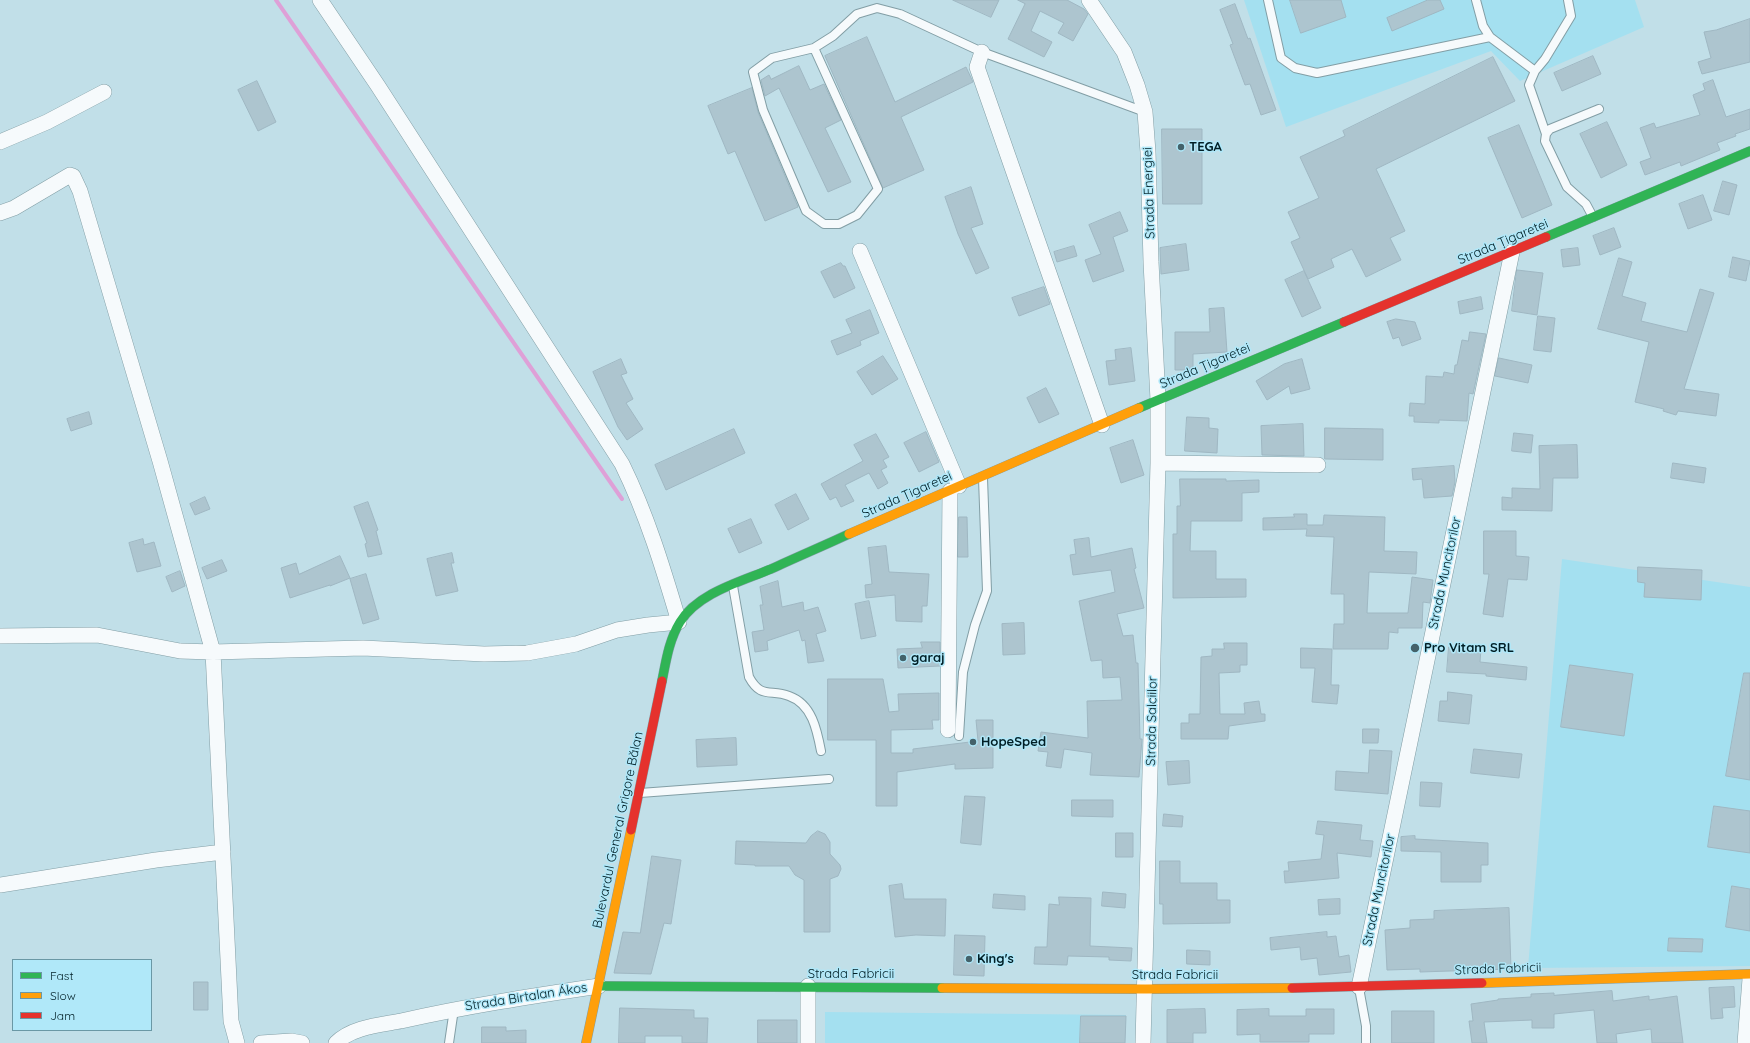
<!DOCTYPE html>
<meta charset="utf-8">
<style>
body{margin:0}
#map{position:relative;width:1750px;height:1043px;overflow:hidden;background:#c1dfe8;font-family:Quicksand,sans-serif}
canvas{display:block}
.legend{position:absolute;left:12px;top:959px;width:140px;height:72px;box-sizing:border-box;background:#b0e8f9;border:1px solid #6a98a5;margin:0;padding:5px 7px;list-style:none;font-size:12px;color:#011f26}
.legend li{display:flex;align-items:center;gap:8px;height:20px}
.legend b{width:20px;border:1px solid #6a98a5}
</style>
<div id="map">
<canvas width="1750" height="1043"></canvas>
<ul class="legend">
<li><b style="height:5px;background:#30b455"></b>Fast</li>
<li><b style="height:5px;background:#ff9f0a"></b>Slow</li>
<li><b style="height:5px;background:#e5322d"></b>Jam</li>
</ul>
</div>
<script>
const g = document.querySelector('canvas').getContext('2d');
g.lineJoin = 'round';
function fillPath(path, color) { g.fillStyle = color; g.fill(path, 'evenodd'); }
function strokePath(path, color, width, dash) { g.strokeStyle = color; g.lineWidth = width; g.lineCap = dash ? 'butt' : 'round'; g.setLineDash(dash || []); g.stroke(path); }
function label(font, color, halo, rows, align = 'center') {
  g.font = font + ' Quicksand,sans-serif'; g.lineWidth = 3; g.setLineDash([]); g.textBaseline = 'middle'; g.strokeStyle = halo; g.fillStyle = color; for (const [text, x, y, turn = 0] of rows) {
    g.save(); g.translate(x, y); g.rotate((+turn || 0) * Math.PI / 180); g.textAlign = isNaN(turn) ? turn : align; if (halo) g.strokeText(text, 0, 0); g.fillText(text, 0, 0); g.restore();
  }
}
fillPath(new Path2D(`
 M1244,0H1635L1644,27L1520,81L1491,51L1286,127Z
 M1562,559L1750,587V966L1528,968Z
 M825,1012L1126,1015L1125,1043H825Z`), '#a4e0f0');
strokePath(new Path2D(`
 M276,0L622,499`), '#dea0d7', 4);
const building = new Path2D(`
 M953,0H999L991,17Z
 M1018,0H1067L1084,9L1088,14L1073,41L1058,33L1064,23L1040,11L1031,31L1052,42L1044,57L1008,39L1025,4Z
 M1290,0H1341L1346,17L1301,33Z
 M1428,0H1440L1444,9L1392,31L1387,18Z
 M1235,4L1248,39L1250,38L1276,110L1261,115L1250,84L1245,85L1230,45L1233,44L1220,10Z
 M1750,19V62L1702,74L1698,62L1711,58L1704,32L1716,30Z
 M867,37L895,102L966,67L973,82L901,117L924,170L883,188L825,56Z
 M1593,56L1601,74L1562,91L1554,73Z
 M1493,57L1515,101L1376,169L1405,231L1390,238L1401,260L1366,277L1352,249L1331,259L1334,267L1308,279L1291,242L1300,238L1288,212L1319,198L1300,157L1345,136L1343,131Z
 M799,66L810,90L824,84L841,120L825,128L851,182L828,192L779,88L765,96L761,80L769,75L771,79Z
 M1713,80L1726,117L1750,109V129L1735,134L1736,136L1717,143L1720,150L1681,166L1680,162L1645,175L1640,162L1651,158L1640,128L1654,123L1656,128L1700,115L1693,95L1705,90L1703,84Z
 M257,81L276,122L258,131L238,90Z
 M752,88L758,112L798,207L765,221L735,151L728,154L708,106Z
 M1607,122L1627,165L1601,178L1580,134Z
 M1519,125L1552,205L1522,218L1488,138Z
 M1162,129H1202V204H1163Z
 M1723,181L1737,185L1729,215L1714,211Z
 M971,187L983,224L971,228L989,268L976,274L958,234L945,197Z
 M1703,195L1712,220L1688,229L1679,204Z
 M1120,212L1128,231L1113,237L1124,271L1093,282L1085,260L1101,254L1089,225Z
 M1614,228L1621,247L1600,255L1593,236Z
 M1186,244L1189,270L1161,274L1160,248Z
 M1074,246L1077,256L1057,262L1054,252Z
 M1578,248L1580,265L1563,267L1561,250Z
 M1733,257L1750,261L1746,281L1729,277Z
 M1619,258L1632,262L1622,296L1646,303L1641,321L1687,332L1700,289L1714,293L1684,389L1719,394L1716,416L1678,411L1676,415L1663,411L1664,409L1635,402L1649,342L1598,329Z
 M841,263L843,266H845L855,288L834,298L821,272Z
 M1517,270L1543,273L1537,315L1512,311Z
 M1304,271L1321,308L1302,317L1285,280Z
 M1044,287L1050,304L1019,316L1012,298Z
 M1481,297L1483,309L1460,314L1458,302Z
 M1224,308L1227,352L1193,354V370H1175V332H1210L1209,309Z
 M870,310L879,333L860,341L861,345L837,355L831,341L852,333L846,320Z
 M1538,316L1555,318L1551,352L1534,350Z
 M1396,319L1415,322L1421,339L1402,346L1399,337L1393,339L1387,322Z
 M1470,332L1486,334L1473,394L1469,393L1467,421L1439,420V423L1414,422V416H1409L1410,403L1425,404L1426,376L1443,377L1444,372L1454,374L1455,365H1457L1462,340L1468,341Z
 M1131,348L1135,381L1109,385L1106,361L1116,360L1115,350Z
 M883,356L898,379L872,395L857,372Z
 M1499,358L1532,365L1528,383L1495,376Z
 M621,359L627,373L621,375L633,399L626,403L643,429L627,440L618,427L593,372Z
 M1302,359L1310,389L1291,394L1289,386L1267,400L1256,381L1284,364Z
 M1046,388L1059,414L1039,423L1027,398Z
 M89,412L92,424L71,431L67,419Z
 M1187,417L1209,418V428L1218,429L1217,453L1185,451Z
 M1303,424L1304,456L1262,455L1261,426Z
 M1325,428L1383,429V460L1325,459Z
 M734,429L745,453L666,490L655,465Z
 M926,432L939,462L919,472L904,443Z
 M1514,433L1533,435L1531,453L1512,451Z
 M876,434L889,457L883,460L887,467L881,470L888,483L878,489L869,473L845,485L854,501L841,507L836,497L830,500L821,484L863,461L854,445Z
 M1133,440L1144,475L1121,483L1110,448Z
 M1577,445L1578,478H1553L1552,511L1502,510V497L1512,498V488L1540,489L1539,446Z
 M1673,463L1706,468L1704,483L1671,478Z
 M1454,466L1455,482L1452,496L1424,498L1422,479L1413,480L1412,469Z
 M1180,479H1226V481L1259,480V492L1242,493V521H1191L1190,551H1216V579H1246V597L1173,598V534H1177V506H1180Z
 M796,494L809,519L788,530L775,505Z
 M205,497L210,509L195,515L190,504Z
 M368,502L378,530L376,531L382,554L368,557L365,544L367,543L354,507Z
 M1294,514H1307V525H1323L1324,515L1385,517L1384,551L1417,552L1416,574L1369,572L1367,613H1408L1412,577L1433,580L1430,603L1423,602L1422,628H1398V633L1389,632L1388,649H1333L1334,624H1344V594H1331L1334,537L1306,536L1307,529L1263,530V518L1294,517Z
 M959,517H967L968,557H958Z
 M751,519L762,543L739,553L728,529Z
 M1484,531H1516V556L1529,557L1527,580L1508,579L1503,617L1483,614L1489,574H1484Z
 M1089,538L1091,557L1132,548L1136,568L1134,569L1144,608L1117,614L1123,636L1133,635L1136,663H1138L1140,739H1142L1139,777L1090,775L1092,753L1064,749L1061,768L1046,766L1048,752L1038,751L1041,732L1088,738L1087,701L1122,700L1120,677L1103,678L1102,660L1091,661L1079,601L1115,592L1111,570L1073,575L1070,555L1076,554L1074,540Z
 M143,539L144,545L154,542L161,566L137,572L129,543Z
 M886,546L889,572L929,574L927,606H922V622L896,621L895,595L866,598L865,585L872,584L868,548Z
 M452,553L454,563H451L458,591L436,596L427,559Z
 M340,556L350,578L330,586V585L290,598L281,568L296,563L299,574Z
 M222,560L227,571L207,579L202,568Z
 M1638,567L1702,570L1701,600L1644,597L1645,583L1638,582Z
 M180,571L185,586L172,592L166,577Z
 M366,574L379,619L363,624L350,579Z
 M778,581L782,607L803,602L804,611L818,607L826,631L816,634L824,661L808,663L805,640L802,641L799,630L767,641L768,650L755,652L752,632L764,630L760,605H763L760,587Z
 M869,601L876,636L861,639L855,604Z
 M1024,623L1025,654L1003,655L1002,624Z
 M921,642H940V666L898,668L897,649L922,648Z
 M1224,643H1247V665H1240V672L1219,673L1220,714H1245L1244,703L1259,701L1261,714H1265V721L1229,726L1228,739H1181V723H1189V714H1200L1201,657L1212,656V649H1224Z
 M1449,647L1481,649L1480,662L1527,667L1526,680L1486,676V674L1447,672Z
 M1301,648L1332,649L1331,685H1339L1337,704L1312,702L1315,668H1301Z
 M1570,665L1633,674L1624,736L1561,727Z
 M1744,673H1750V780L1726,776Z
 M828,679H883L889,712L899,711L898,694L939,693V720H932L933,729L891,730V753H913V749L978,741L976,720H993V768L955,769V764L897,772V806H876V740H828Z
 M1448,692L1472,695L1469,724L1438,721L1440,701H1447Z
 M1363,729H1379L1378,743H1363Z
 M736,738L737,765L697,767L696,740Z
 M1474,749L1522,754L1519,778L1471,773Z
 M1370,750L1392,751L1388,794L1335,790L1336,771L1368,773Z
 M1189,761L1190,783L1168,785L1166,762Z
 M1421,782L1442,783L1440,807L1420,806Z
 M965,796L985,797L981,845L961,843Z
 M1072,800H1113V817L1072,816Z
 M1714,806L1750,811V853L1708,847Z
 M1164,814L1183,816L1182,827L1163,826Z
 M1318,821L1362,825L1360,840L1373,841L1371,857L1337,853L1339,878L1285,883L1284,871H1289L1288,862L1321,859L1324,835L1316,834Z
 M818,831L825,834L830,842V854L840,865L841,869L838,876L830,879V932H804V880L795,875L789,866H755V865L735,864L736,841L806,843L811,836Z
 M1116,833H1133V857H1116Z
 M1415,836V839L1488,843V865H1481V882H1441V852L1401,851V837Z
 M652,856L681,860L671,924L664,923L651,974L614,973L623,932L640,933Z
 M1160,861H1180V883H1217V900H1230V923L1163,924V904H1160Z
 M902,884L904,899H946L945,936L916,935L895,937L889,886Z
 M1732,886L1750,889V931L1726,927Z
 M1103,892L1126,894L1125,908L1102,906Z
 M994,894L1025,896V910L993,908Z
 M1059,897L1091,898L1090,946L1132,948L1131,961L1109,960V957L1068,956L1067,965L1034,964L1035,947H1047L1049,904L1059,905Z
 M1340,899V914L1319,915L1318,900Z
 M1509,908L1511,969L1420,972V969L1387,970L1385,930L1410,928V920L1434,919V911Z
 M1327,932V937L1336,936L1339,957L1349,955L1351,972L1319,975L1317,958L1301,960L1300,947L1271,950L1270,938Z
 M955,935L985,936L984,976L954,975Z
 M1669,938L1703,939L1702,952L1668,951Z
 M1187,950L1210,951V965L1187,964Z
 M194,982H208V1010H194Z
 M1734,987L1735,1007L1722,1008L1723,1018L1711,1019L1709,988Z
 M1612,991L1613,1001L1649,996V1000L1677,996L1683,1043H1652L1651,1029L1616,1034L1617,1043H1597L1594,1010L1554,1014V1028H1532V1020L1484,1022L1487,1043H1472L1469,1021H1473L1471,1004L1498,1000V999L1531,997V994L1554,993V995Z
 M620,1008L694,1010V1018H708L707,1043H682V1036H645V1043H619Z
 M1205,1009L1206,1033H1193V1043H1167V1010Z
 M1269,1009V1016H1306V1009H1334V1034H1309V1042H1260V1034L1237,1035V1010Z
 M1392,1011H1434V1043H1392Z
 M1081,1016H1126L1125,1043H1080Z
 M758,1020H797V1043H758Z
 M482,1027H506V1031L526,1030V1043H482Z`);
fillPath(building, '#adc5cf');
strokePath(building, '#9fb7c2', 1);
const lane = new Path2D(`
 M1268,0L1281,58L1295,68L1317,73L1490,37
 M1476,0L1483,26L1490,37L1535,71
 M814,48L878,189L857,215L839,224H824L806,211L763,110L753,72L772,58L814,48L833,36L857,14L877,8L900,14L982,52L1145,112
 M1546,134L1529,85L1535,71L1545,59L1571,16L1568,0
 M1593,217L1586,204L1567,187L1545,141L1546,134L1550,129L1599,109
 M733,586L749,677C761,699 770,689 789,696C812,704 817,730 821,751
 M959,736L963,672L975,625L987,591L983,478
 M640,793L829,779
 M1359,988L1366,1026V1043
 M449,1043L454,1009`);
const street = new Path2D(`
 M1089,0L1124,52L1137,85L1145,112L1148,152L1151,262L1158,400V463L1143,1043
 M982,52L977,67L1102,425
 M0,142L47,122L104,92
 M0,213L14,208L70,175L73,176L80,191L160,461L213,652L231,1021L237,1043
 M860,251L959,486
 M1158,463L1318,465
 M0,636L97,635L180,651L213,652L363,648L484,654L527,653L576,644L617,630L648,625L679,622C663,568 647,515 622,464L378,86L320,0
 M948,730L950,491
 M0,885L156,860L223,852
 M1359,987L1512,252
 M261,1043L291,1041L302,1043
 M336,1043C352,1027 380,1025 401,1021C467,1006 533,996 599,986
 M808,1043V986
 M1745,1043L1750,979`);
const fast = new Path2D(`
 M1546,237L1750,151
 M1139,408L1344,322
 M662,681C666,661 669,640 680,622C698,593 740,582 771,569C797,557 823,546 849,534
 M599,986L942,988`);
const slow = new Path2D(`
 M849,534L1139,408
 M1482,983L1750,974
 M942,988L1145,989L1292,988
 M586,1043L631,830`);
const jam = new Path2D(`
 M1344,322L1546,237
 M631,830L662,681
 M1292,988L1482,983`);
strokePath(lane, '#829ea5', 10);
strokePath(street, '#829ea5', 16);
strokePath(fast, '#829ea5', 10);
strokePath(slow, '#829ea5', 10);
strokePath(jam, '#829ea5', 10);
strokePath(lane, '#f6fafc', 8);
strokePath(street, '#f6fafc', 15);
strokePath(fast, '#30b455', 9);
strokePath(slow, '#ff9f0a', 9);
strokePath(jam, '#e5322d', 9);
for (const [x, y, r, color] of [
 [1181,147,4,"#44626a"],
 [1415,648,5,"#44626a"],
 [903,658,4,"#44626a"],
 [973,742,4,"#44626a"],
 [969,959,4,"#44626a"]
]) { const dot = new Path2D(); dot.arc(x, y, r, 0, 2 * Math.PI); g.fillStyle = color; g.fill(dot); strokePath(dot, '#b0e8f9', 1.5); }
label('bold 13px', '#011f26', '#b0e8f9', [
 ["TEGA",1189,147],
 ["Pro Vitam SRL",1424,648],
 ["garaj",911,658],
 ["HopeSped",981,742],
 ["King's",977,959]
], 'left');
label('13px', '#011f26', '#b0e8f9', [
 ["Strada Energiei",1149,193,-92],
 ["Strada Țigaretei",1503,242,-23],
 ["Strada Țigaretei",1205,366,-23],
 ["Strada Țigaretei",907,495,-24],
 ["Strada Muncitorilor",1445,573,-78],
 ["Strada Salciilor",1152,721,-89],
 ["Bulevardul General Grigore Bălan",618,830,-78],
 ["Strada Muncitorilor",1379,890,-78],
 ["Strada Fabricii",1498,969,-2],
 ["Strada Fabricii",851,974],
 ["Strada Fabricii",1175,975],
 ["Strada Birtalan Ákos",526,997,-9]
]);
</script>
